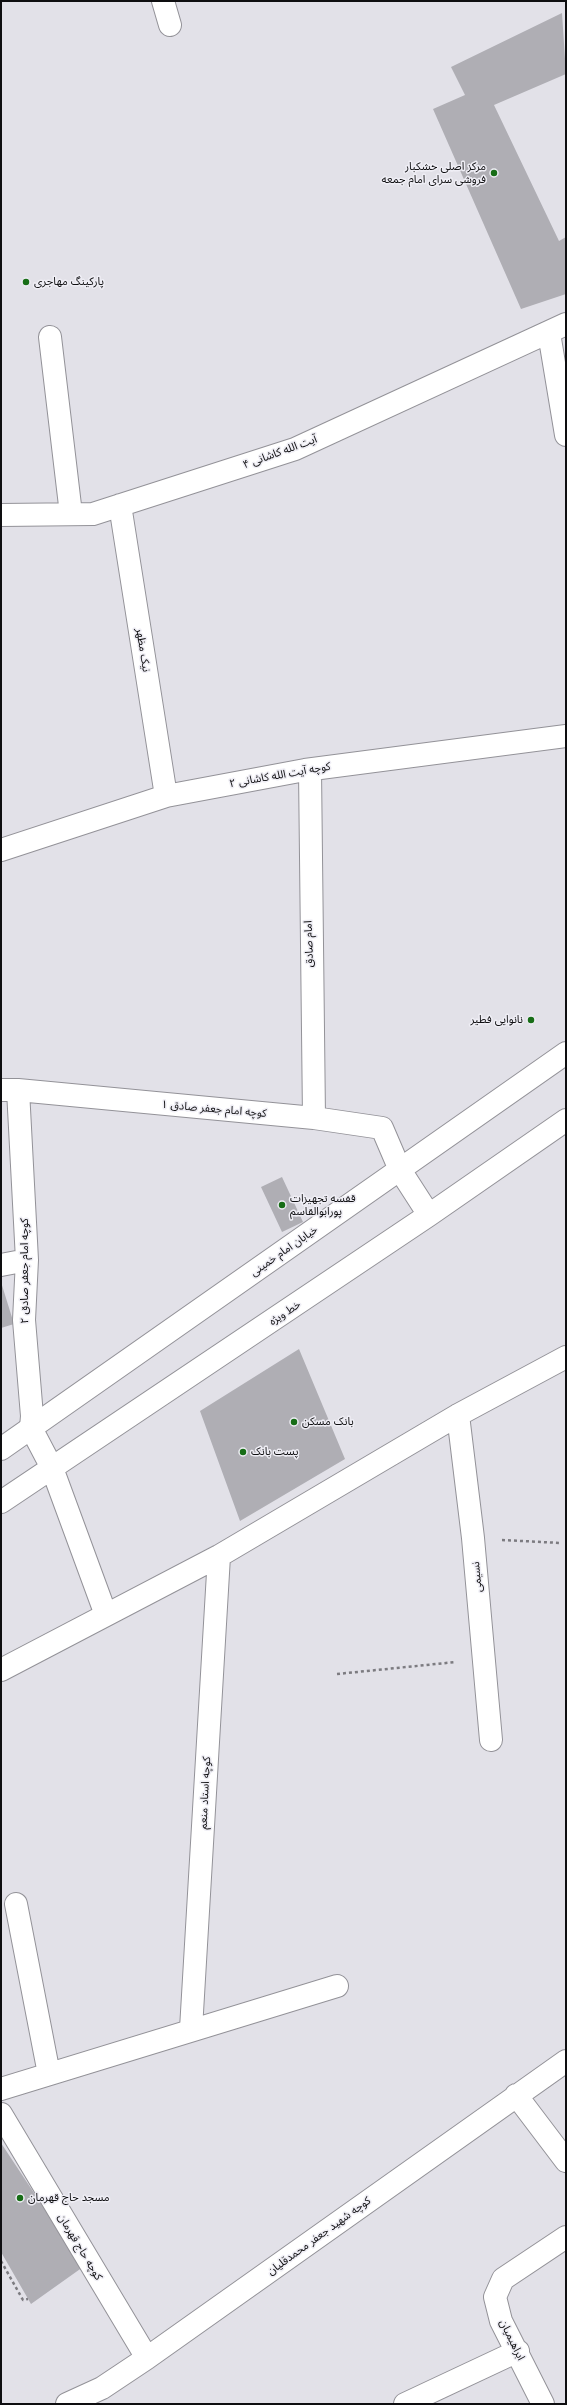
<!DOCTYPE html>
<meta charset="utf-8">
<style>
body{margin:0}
#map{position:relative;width:567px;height:2405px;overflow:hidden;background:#e2e1e8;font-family:Quicksand,sans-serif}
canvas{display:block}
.frame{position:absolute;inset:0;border:2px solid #0e0e10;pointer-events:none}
</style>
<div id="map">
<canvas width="567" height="2405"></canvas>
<div class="frame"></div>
</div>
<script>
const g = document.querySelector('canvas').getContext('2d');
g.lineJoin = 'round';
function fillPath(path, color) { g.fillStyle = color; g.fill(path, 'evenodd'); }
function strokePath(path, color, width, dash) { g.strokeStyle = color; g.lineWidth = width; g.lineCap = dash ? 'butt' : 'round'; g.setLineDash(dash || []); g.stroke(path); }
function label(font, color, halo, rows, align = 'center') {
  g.font = font + ' Quicksand,"Noto Sans Arabic",sans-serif'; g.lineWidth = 3; g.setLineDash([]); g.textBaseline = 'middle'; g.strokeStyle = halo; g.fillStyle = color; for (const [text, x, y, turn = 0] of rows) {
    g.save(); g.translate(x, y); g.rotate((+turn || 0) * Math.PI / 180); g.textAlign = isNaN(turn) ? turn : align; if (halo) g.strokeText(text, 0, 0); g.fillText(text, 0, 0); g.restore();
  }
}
fillPath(new Path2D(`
 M562,13L566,74L494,105L559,241L566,237V294L521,309L433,109L465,95L451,67Z
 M282,1177L303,1222L282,1232L261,1187Z
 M1,1282L14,1324L1,1328Z
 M299,1349L345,1459L240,1521L200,1411Z
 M1,2143L83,2267L31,2304L1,2252Z`), '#afaeb4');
const minor = new Path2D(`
 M163,1L170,25
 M549,333L566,435
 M50,337L71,514
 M120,505L166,796
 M1,515L93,514L295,449L566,324
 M310,770L314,1118
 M1,850L166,796L305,770L566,736
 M1,1090H18L314,1118L382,1128L400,1170L429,1215
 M18,1090L27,1260L24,1320L32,1416L31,1428L52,1468L106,1615
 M1,1265L27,1260
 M458,1415L473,1538L491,1740
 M1,1502L429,1215L566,1120
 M1,1670L219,1556L458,1415L566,1357
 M16,1904L49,2074
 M191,2029L219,1556
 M1,2089L337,1986
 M516,2095L566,2161
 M1,2114L147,2358
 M67,2404L102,2388L147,2358L566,2061
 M405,2404L518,2351
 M543,2404L501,2321L495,2297L503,2279L566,2237`);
const major = new Path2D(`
 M1,1449L566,1053`);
strokePath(minor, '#939298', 24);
strokePath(major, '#939298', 24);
strokePath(new Path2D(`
 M502,1540L561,1543
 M337,1674L456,1662
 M1,2261L23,2300L28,2299`), '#7c7b80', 2.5, [3, 3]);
strokePath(minor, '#fff', 22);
strokePath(major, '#fff', 22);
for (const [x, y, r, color] of [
 [494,173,4,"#176d16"],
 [26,282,4,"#176d16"],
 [531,1020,4,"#176d16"],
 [282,1205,4,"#176d16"],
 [294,1422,4,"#176d16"],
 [243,1452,4,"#176d16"],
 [20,2198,4,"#176d16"]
]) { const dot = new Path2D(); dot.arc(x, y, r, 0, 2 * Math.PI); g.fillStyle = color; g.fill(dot); strokePath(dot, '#efeef5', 1.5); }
label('11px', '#0e0e10', '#efeef5', [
 ["مرکز اصلی خشکبار",486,167,"right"],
 ["فروشی سرای امام جمعه",486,180,"right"],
 ["پارکینگ مهاجری",34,282],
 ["نانوایی فطیر",523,1020,"right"],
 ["قفسه تجهیزات",290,1199],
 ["پورابوالقاسم",290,1212],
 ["بانک مسکن",302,1422],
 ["پست بانک",251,1452],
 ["مسجد حاج قهرمان",28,2198]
], 'left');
label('11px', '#0e0e10', '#efeef5', [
 ["آیت الله کاشانی ۴",280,452,-20],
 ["نیک مظهر",143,650,81],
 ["کوچه آیت الله کاشانی ۲",280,775,-10],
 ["امام صادق",309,944,-92],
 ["کوچه امام جعفر صادق ۱",214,1109,5],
 ["خیابان امام خمینی",284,1251,-35],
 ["کوچه امام جعفر صادق ۲",25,1271,-90],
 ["خط ویژه",285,1313,-34],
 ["نسیمی",477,1577,-95],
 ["کوچه استاد منعم",205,1793,-87],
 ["کوچه شهید جعفر محمدقلیان",319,2236,-36],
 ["کوچه حاج قهرمان",80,2247,59],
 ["ابراهیمیان",512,2340,64]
]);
</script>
